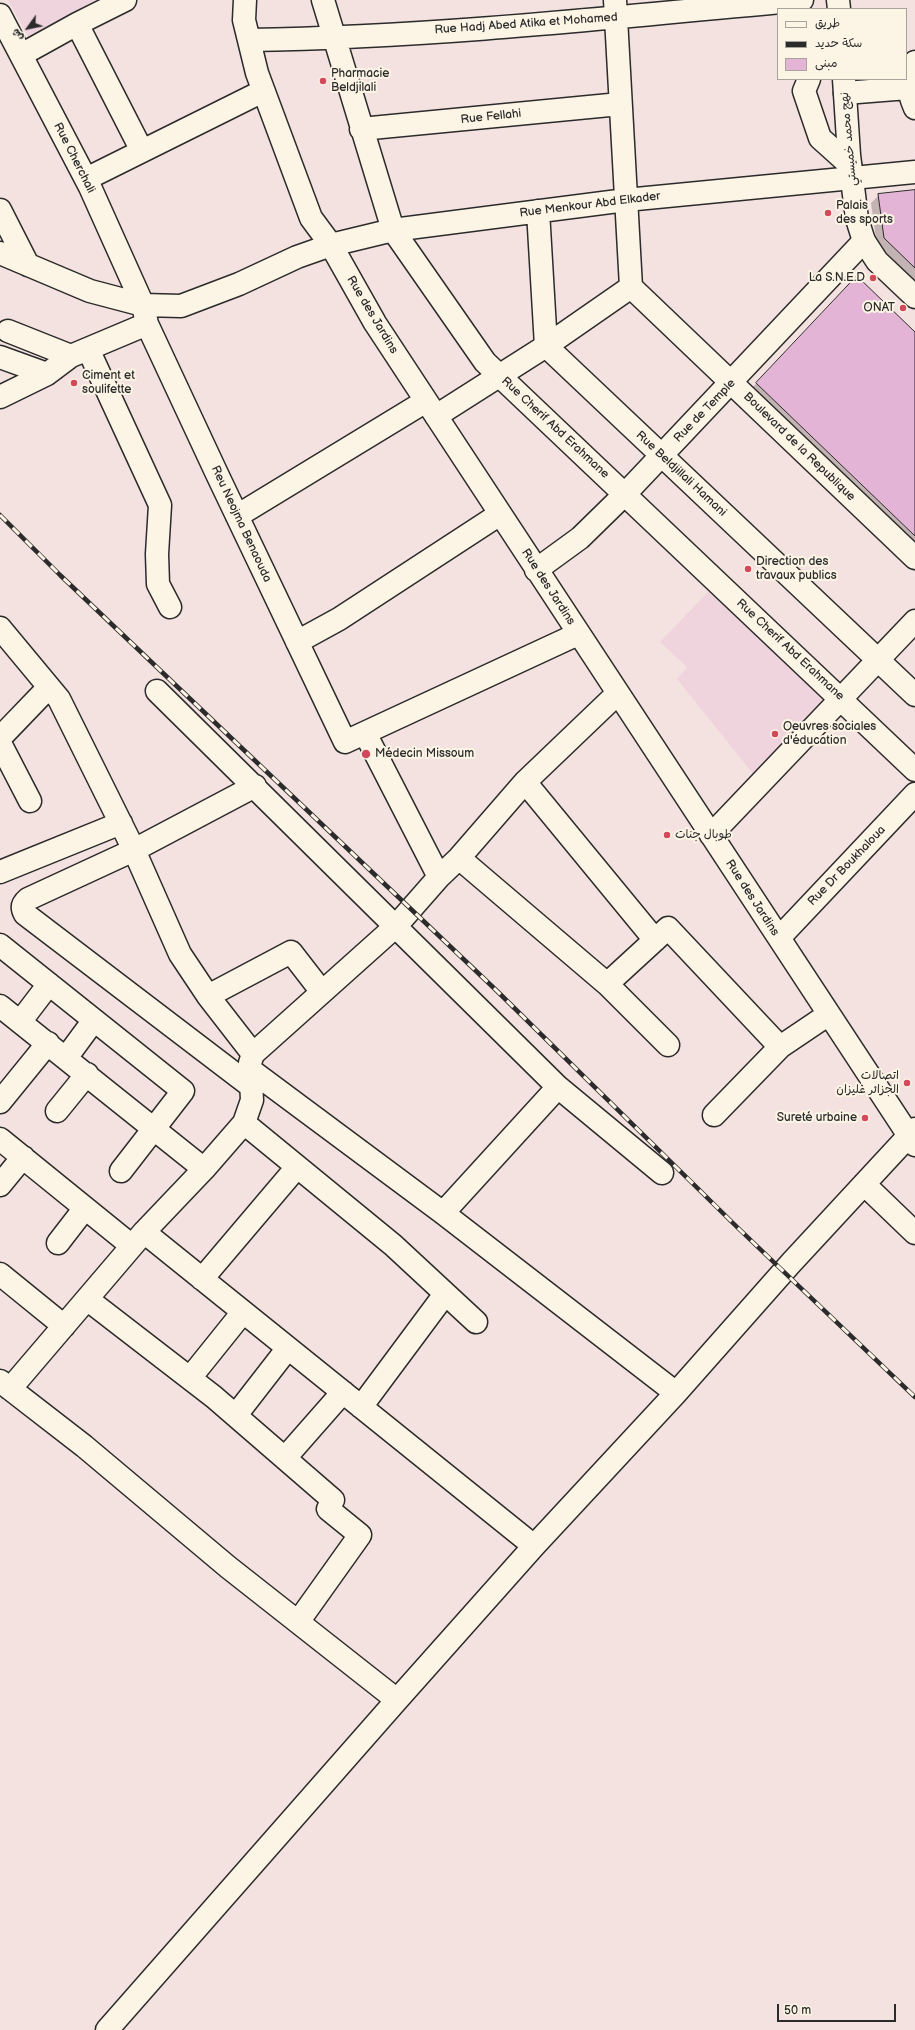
<!DOCTYPE html>
<meta charset="utf-8">
<style>
body{margin:0}
#map{position:relative;width:915px;height:2030px;overflow:hidden;background:#f4e2e0;font-family:"Balsamiq Sans","Playpen Sans Arabic",sans-serif}
canvas{display:block}
.legend{position:absolute;left:777px;top:8px;width:130px;height:72px;box-sizing:border-box;background:#fcf5e5;border:1px solid #a8a49b;margin:0;padding:5px 7px;list-style:none;font-size:12px;color:#2b2b2b}
.legend li{display:flex;align-items:center;gap:8px;height:20px}
.legend b{width:20px;border:1px solid #a8a49b}
.north{position:absolute;left:8px;top:8px;width:40px;height:40px;-webkit-text-stroke:3px #fcf5e5;paint-order:stroke;rotate:237deg;font-size:11px;font-weight:700;line-height:16px;text-align:center;color:#2b2b2b}
.north::after{content:'';display:block;margin:auto;width:14px;height:18px;background:#2b2b2b;clip-path:polygon(50% 0,100% 100%,50% 72%,0 100%)}
.scale{position:absolute;left:777px;top:2004px;width:119px;height:18px;box-sizing:border-box;border:2px solid #2b2b2b;border-top:0;padding-left:5px;font-size:12px;line-height:14px;white-space:nowrap;color:#2b2b2b;-webkit-text-stroke:3px #fcf5e5;paint-order:stroke}
</style>
<div id="map">
<canvas width="915" height="2030"></canvas>
<ul class="legend">
<li><b style="height:5px;background:#fcf5e5"></b>طريق</li>
<li><b style="height:5px;background:#2b2b2b"></b>سكة حديد</li>
<li><b style="height:11px;background:#e3b4d5"></b>مبنى</li>
</ul>
<div class="north">ش</div>
<div class="scale">50 m</div>
</div>
<script>
const g = document.querySelector('canvas').getContext('2d');
g.lineJoin = 'round';
function fillPath(path, color) { g.fillStyle = color; g.fill(path, 'evenodd'); }
function strokePath(path, color, width, dash) { g.strokeStyle = color; g.lineWidth = width; g.lineCap = dash ? 'butt' : 'round'; g.setLineDash(dash || []); g.stroke(path); }
function label(font, color, halo, rows, align = 'center') {
  g.font = font + ' "Balsamiq Sans","Playpen Sans Arabic",sans-serif'; g.lineWidth = 4; g.setLineDash([]); g.textBaseline = 'middle'; g.strokeStyle = halo; g.fillStyle = color; for (const [text, x, y, turn = 0] of rows) {
    g.save(); g.translate(x, y); g.rotate((+turn || 0) * Math.PI / 180); g.textAlign = isNaN(turn) ? turn : align; if (halo) g.strokeText(text, 0, 0); g.fillText(text, 0, 0); g.restore();
  }
}
fillPath(new Path2D(`
 M8,0H109L30,40Z
 M709,591L825,700L754,775L677,679L687,667L660,642Z`), '#efd4dd');
fillPath(new Path2D(`
 M915,191V283L877,246L871,203L879,195Z
 M850,285L915,333V551L749,391Z`), '#0003');
const building = new Path2D(`
 M915,190V268L884,238L878,194Z
 M857,276L915,332V536L756,383Z`);
fillPath(building, '#e3b4d5');
strokePath(building, '#2b2b2b', 1);
const minor = new Path2D(`
 M245,0L244,20L257,73L311,218L331,245L375,323L915,1145
 M323,0L393,230L485,362L915,770
 M615,0L631,287
 M0,15L90,187L143,305L147,324L217,474L345,742L578,634
 M77,24L142,151
 M249,40C433,37 618,17 802,0
 M21,55L77,24L125,0
 M915,62C905,77 908,92 915,108
 M809,79L804,91L820,138L850,165
 M845,93L908,88
 M361,129L620,104
 M86,179L263,91
 M0,210L28,265
 M538,211L546,346L915,695
 M0,253L90,291L143,305L181,306L239,284L297,257L331,245L393,230L626,200L915,172
 M631,287L915,558
 M8,331L71,356
 M88,349L160,505L157,554L158,584L170,607
 M0,357L47,374
 M0,397L47,374L71,356L147,324
 M436,416L546,346L631,287
 M237,516L426,401
 M536,570L580,538L625,494L864,241
 M0,628L59,699L134,850L180,954L208,996L253,1054
 M297,642L339,619L500,514
 M157,691L558,1087L662,1173
 M365,733L439,877
 M0,738L49,687
 M0,743L30,801
 M525,782L655,940
 M711,835L915,621
 M459,858L607,984L668,928L780,1047
 M0,872L121,823
 M779,938L915,794
 M0,945L183,1091L121,1171
 M607,984L668,1045
 M208,996L291,952L322,992
 M0,1006L204,1169
 M20,1022L49,984
 M66,1058L94,1020
 M252,1071L443,1213L676,1393
 M252,1087L25,914C21,907 22,904 28,899L134,850L255,786
 M0,1102L48,1043
 M57,1111L87,1074
 M714,1115L780,1047L829,1014
 M244,1123L393,1245L476,1322
 M0,1139L132,1246
 M864,1184L915,1233
 M0,1185L23,1157
 M443,1213L558,1087
 M144,1232L534,1546
 M58,1243L85,1208
 M0,1274L64,1326
 M202,1279L297,1167
 M87,1299L214,1397L333,1500L328,1509L360,1535L298,1622
 M190,1378L243,1312
 M0,1381L84,1446L228,1567L397,1700
 M10,1389L144,1232L204,1169L244,1123L252,1100L250,1063L253,1054L396,926L439,877L459,858L525,782L617,694
 M361,1407L445,1294
 M236,1415L288,1348
 M285,1458L343,1392
 M107,2030L397,1700L534,1546L676,1393L791,1263L915,1129`);
const major = new Path2D(`
 M838,0L839,9
 M844,79L849,155L857,219L864,241L877,261L915,297`);
strokePath(minor, '#2b2b2b', 25);
strokePath(major, '#2b2b2b', 25);
strokePath(minor, '#fcf5e5', 22);
strokePath(major, '#fcf5e5', 22);
const rail = new Path2D(`
 M0,515L60,575L497,991L738,1228L915,1397`);
strokePath(rail, '#2b2b2b', 4.5);
strokePath(rail, '#fcf5e5', 3, [9]);
for (const [x, y, r, color] of [
 [323,81,4,"#d1495b"],
 [828,213,4,"#d1495b"],
 [873,278,4,"#d1495b"],
 [903,308,4,"#d1495b"],
 [74,383,4,"#d1495b"],
 [748,569,4,"#d1495b"],
 [775,734,4,"#d1495b"],
 [366,754,5,"#d1495b"],
 [667,835,4,"#d1495b"],
 [907,1083,4,"#d1495b"],
 [865,1118,4,"#d1495b"]
]) { const dot = new Path2D(); dot.arc(x, y, r, 0, 2 * Math.PI); g.fillStyle = color; g.fill(dot); strokePath(dot, '#fcf5e5', 1.5); }
label('12px', '#2b2b2b', '#fcf5e5', [
 ["Rue Hadj Abed Atika et Mohamed",526,24,-4],
 ["Rue Fellahi",491,117,-6],
 ["نهج محمد خميستي",849,139,-95],
 ["Rue Cherchali",74,158,63],
 ["Rue Menkour Abd Elkader",590,205,-7],
 ["Rue des Jardins",372,315,59],
 ["Rue de Temple",705,411,-46],
 ["Rue Cherif Abd Erahmane",555,428,43],
 ["Boulevard de la Republique",799,447,44],
 ["Rue Beldjillali Hamani",681,474,43],
 ["Reu Neojma Benaouda",241,524,65],
 ["Rue des Jardins",548,587,57],
 ["Rue Cherif Abd Erahmane",790,650,43],
 ["Rue Dr Boukhaloua",847,866,-46],
 ["Rue des Jardins",752,898,57]
]);
label('12px', '#2b2b2b', '#fcf5e5', [
 ["Pharmacie",331,74],
 ["Beldjilali",331,88],
 ["Palais",836,206],
 ["des sports",836,220],
 ["La S.N.E.D",865,278,"right"],
 ["ONAT",895,308,"right"],
 ["Ciment et",82,376],
 ["soulifette",82,390],
 ["Direction des",756,562],
 ["travaux publics",756,576],
 ["Oeuvres sociales",783,727],
 ["d'éducation",783,741],
 ["Médecin Missoum",375,754],
 ["طوبال جنات",675,835],
 ["اتصالات",899,1076,"right"],
 ["الجزائر غليزان",899,1090,"right"],
 ["Sureté urbaine",857,1118,"right"]
], 'left');
</script>
